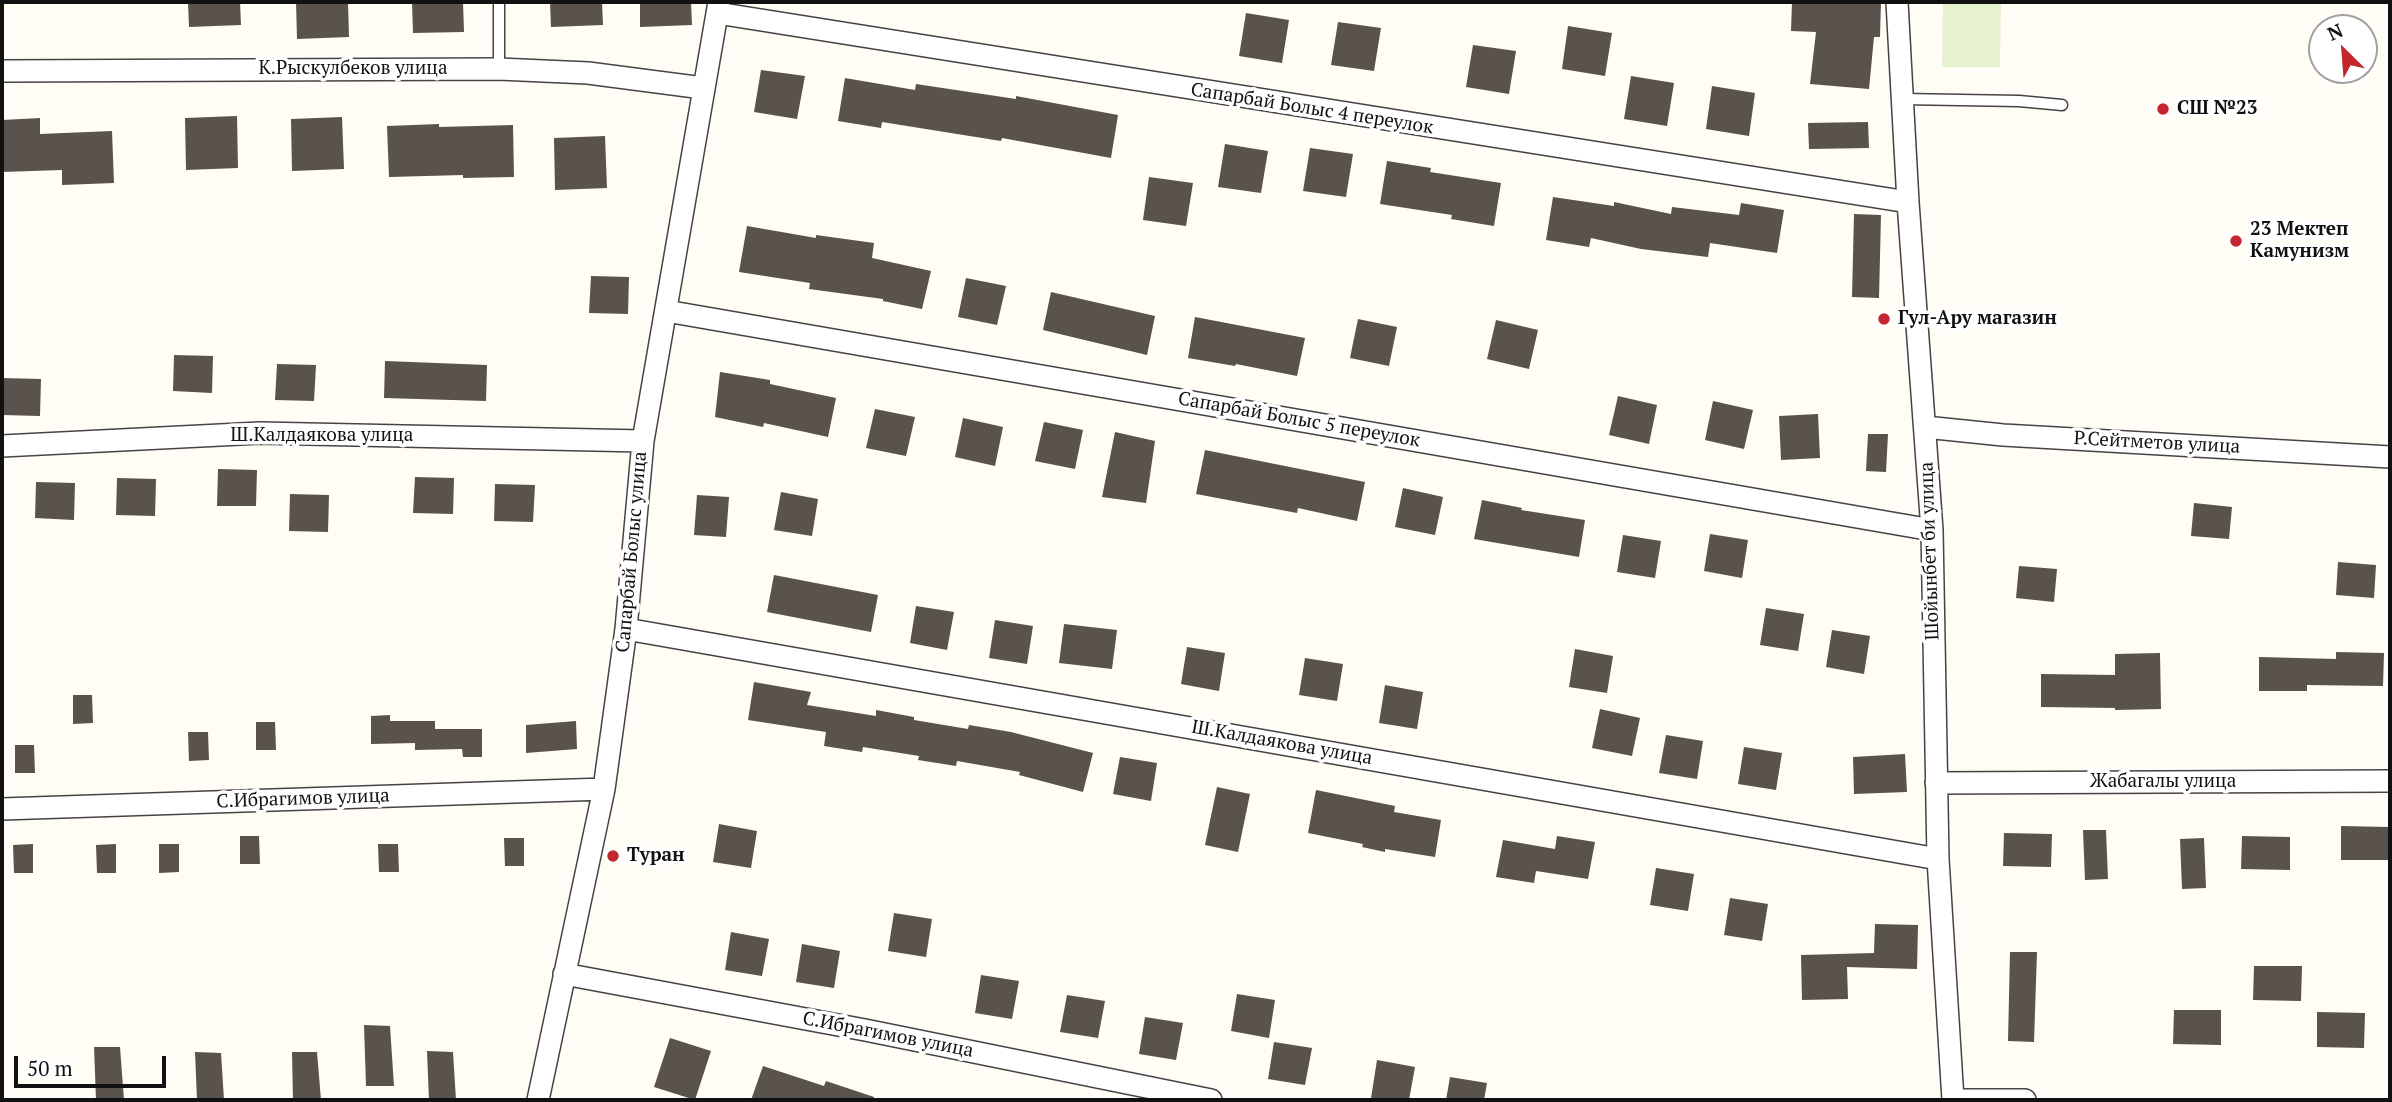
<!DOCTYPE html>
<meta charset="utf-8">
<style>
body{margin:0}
#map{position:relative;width:2392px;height:1102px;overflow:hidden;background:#fffdf5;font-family:"PT Serif",serif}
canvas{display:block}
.frame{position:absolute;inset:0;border:4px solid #111;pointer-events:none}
.north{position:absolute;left:2308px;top:14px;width:70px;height:70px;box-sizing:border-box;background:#fff;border:2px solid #a0a0a0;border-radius:50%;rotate:335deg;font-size:19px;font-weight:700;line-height:28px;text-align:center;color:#111}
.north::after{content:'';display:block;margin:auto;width:24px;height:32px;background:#c4262e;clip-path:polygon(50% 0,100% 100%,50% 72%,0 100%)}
.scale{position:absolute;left:14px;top:1056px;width:152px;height:32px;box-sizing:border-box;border:4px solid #111;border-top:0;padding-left:9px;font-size:21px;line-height:24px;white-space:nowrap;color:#111;-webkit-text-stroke:5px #fff;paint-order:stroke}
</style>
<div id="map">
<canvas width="2392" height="1102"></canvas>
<div class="frame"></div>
<div class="north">N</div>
<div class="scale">50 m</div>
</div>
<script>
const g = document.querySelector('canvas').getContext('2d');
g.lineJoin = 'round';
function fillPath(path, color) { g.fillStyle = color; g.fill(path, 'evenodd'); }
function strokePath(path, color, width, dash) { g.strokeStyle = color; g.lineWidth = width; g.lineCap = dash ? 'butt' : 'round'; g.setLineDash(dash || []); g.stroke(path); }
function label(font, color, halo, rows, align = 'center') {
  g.font = font + ' "PT Serif",serif'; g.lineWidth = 7; g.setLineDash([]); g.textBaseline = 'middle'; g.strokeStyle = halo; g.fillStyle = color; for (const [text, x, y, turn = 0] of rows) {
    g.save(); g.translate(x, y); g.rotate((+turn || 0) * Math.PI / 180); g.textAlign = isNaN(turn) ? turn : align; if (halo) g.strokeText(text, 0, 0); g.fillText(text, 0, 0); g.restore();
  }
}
fillPath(new Path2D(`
 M1943,2H2001L2000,67H1942Z`), '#e6f2cf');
fillPath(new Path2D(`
 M188,2H240L241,25L189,27Z
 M296,2H348L349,37L297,39Z
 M412,2H463L464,32L413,33Z
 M550,2H602L603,25L551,27Z
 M640,2H691L692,25L640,27Z
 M1792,2H1881L1880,37H1874L1869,89L1810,84L1816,32L1791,31Z
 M1246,13L1289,20L1282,63L1239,56Z
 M1338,22L1381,28L1374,71L1331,65Z
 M1568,26L1612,33L1605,76L1562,69Z
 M1473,45L1516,51L1509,94L1466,87Z
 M761,70L805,76L797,119L754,112Z
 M1631,76L1674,83L1667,126L1624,119Z
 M845,78L915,90L916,84L1016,99V96L1118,115L1111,158L1002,138L1001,141L882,122L881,128L838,121Z
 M1712,86L1755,93L1749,136L1706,129Z
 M237,116L238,168L186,170L185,118Z
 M342,117L344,169L292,171L291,119Z
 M40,118V134L112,131L114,183L62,185V170L2,172V120Z
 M1868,122L1869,148L1809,149L1808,123Z
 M439,124V127L513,125L514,177L463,178V175L389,177L387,126Z
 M605,136L607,188L555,190L554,138Z
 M1225,144L1268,151L1261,193L1218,187Z
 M1310,148L1353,154L1346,197L1303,191Z
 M1387,161L1431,168L1430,172L1501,183L1494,226L1451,219L1452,215L1380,204Z
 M1149,177L1193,183L1186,226L1143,220Z
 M1553,197L1614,206V202L1671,214L1672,207L1739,215L1741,203L1784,210L1777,253L1710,243L1708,257L1641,249L1591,238L1589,247L1546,240Z
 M1854,214L1881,215L1879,298L1852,297Z
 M747,226L816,238V235L874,243L872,258L931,271L922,309L883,301V299L809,289L810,283L739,272Z
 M591,276L629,277L628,314L589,313Z
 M966,278L1006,286L997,325L958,317Z
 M1051,292L1155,316L1147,355L1043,330Z
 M1195,317L1305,338L1297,376L1236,364L1235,366L1188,358Z
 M1358,319L1397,327L1389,366L1350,358Z
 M1496,320L1538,330L1529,369L1487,359Z
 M174,355L213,356L212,393L173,391Z
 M385,361L487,365L486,401L384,398Z
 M277,364L316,365L314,401L275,400Z
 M720,372L770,380V384L836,398L828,437L764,423L763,427L715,417Z
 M2,378L41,379L40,416L2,415Z
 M1618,396L1657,405L1649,444L1609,435Z
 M1713,401L1753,410L1744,449L1705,440Z
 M875,409L915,417L906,456L866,448Z
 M1818,414L1820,458L1781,460L1779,416Z
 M963,418L1003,427L995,466L955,457Z
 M1044,422L1083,430L1075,469L1035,461Z
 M1115,432L1155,441L1146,503L1102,497Z
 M1868,434H1888L1886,472L1866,471Z
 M1205,450L1365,482L1357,521L1298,508L1297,513L1196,494Z
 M218,469L257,470L256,506H217Z
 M415,477L454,478L453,514L413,513Z
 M117,478L156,479L155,516L116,515Z
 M36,482L75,483L74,520L35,518Z
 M495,484L535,485L533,522L494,521Z
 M1403,488L1443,497L1435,535L1395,527Z
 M781,492L818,499L812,536L774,530Z
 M290,494L329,495L328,532L289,531Z
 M697,495L729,497L726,537L694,535Z
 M1482,500L1522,508L1521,510L1585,520L1579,557L1474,539Z
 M2194,503L2232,507L2229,539L2191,536Z
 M1710,534L1748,540L1742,578L1704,571Z
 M1623,535L1661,541L1655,578L1617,572Z
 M2338,562L2376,565L2374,598L2336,595Z
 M2019,566L2057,569L2054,602L2016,598Z
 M774,575L878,595L871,632L767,612Z
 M916,606L954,612L947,650L910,643Z
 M1766,608L1804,614L1798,651L1760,645Z
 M995,620L1033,626L1027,664L989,658Z
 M1064,624L1117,630L1112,669L1059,663Z
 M1832,630L1870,636L1864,674L1826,667Z
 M1187,647L1225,653L1219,691L1181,684Z
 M1575,649L1613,656L1607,693L1569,687Z
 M2336,652L2384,653L2383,686L2307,685V691H2259V657L2336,659Z
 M2160,653L2161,709L2115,710V708L2041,707V674L2115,675V654Z
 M1305,658L1343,664L1337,701L1299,695Z
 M754,682L811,692L807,705L876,716V710L914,717V720L968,729L969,725L1011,732L1093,753L1083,792L1019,775L1020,772L957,761L956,766L918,760L919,756L863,747L862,752L824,746L826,732L748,720Z
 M1385,685L1423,692L1417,729L1379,723Z
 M73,695H92L93,723L73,724Z
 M1600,709L1640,718L1632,756L1592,748Z
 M390,715V721H435V729H482V757H463L462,749L415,750V743L371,744V716Z
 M576,721L577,749L526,753V725Z
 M256,722H275L276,750H256Z
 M188,732H208L209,760L189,761Z
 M1666,735L1703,741L1697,779L1659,773Z
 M15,745H34L35,773H15Z
 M1744,747L1782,753L1776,790L1738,784Z
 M1905,754L1907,792L1854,794L1853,757Z
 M1120,757L1157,763L1151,801L1113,794Z
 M1217,787L1250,794L1238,852L1205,845Z
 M1316,790L1395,806L1394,812L1441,820L1435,857L1385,849V852L1362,847L1363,844L1308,833Z
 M719,824L757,831L751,868L713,862Z
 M2341,826L2389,827V860H2341Z
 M2083,830H2106L2108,879L2085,880Z
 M2004,833L2052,834L2051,867L2003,866Z
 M240,836H259L260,864H240Z
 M1557,836L1595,842L1588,879L1536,871L1534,883L1496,877L1503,840L1555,849Z
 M2242,836L2290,837V870L2241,869Z
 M504,838H524V866H505Z
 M2204,838L2206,888L2182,889L2180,839Z
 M33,844V873H14L13,845Z
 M116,844V873H97L96,845Z
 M159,844H179V872L159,873Z
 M378,844H398L399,872H379Z
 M1656,868L1694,874L1688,911L1650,905Z
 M1730,898L1768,904L1762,941L1724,935Z
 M894,913L932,919L926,957L888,951Z
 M1875,924L1918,925L1917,969L1847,967L1848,999L1802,1000L1801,955L1874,953Z
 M731,932L769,939L762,976L725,970Z
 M802,944L840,951L834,988L796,982Z
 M2010,952H2037L2034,1042L2008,1041Z
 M2254,966H2302L2301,1001L2253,1000Z
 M981,975L1019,981L1012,1019L975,1013Z
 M1237,994L1275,1000L1269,1038L1231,1031Z
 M1067,995L1105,1001L1098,1038L1060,1032Z
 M2174,1010H2221V1045L2173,1044Z
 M2317,1012L2365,1013L2364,1048L2317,1047Z
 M1145,1017L1183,1023L1176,1060L1139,1054Z
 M364,1025L390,1026L394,1086H366Z
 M670,1038L711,1051L695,1100L654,1087Z
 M1274,1042L1312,1048L1305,1085L1268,1079Z
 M94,1047H120L124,1100H96Z
 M427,1051L453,1052L456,1100H429Z
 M195,1052L221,1053L224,1100H197Z
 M292,1052H317L321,1100H293Z
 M1377,1060L1415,1067L1409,1100L1371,1098Z
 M763,1066L824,1086L826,1081L874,1097V1100H751Z
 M1450,1077L1487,1083L1484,1100H1446Z`), '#5a524d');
const lane = new Path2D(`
 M499,69V2
 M1902,99L2019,101L2062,105`);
const street = new Path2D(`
 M1897,2L1908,202L1932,530L1938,859L1953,1100
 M717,13L1908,202
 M2,71L499,69L588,73L703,88
 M666,311L1932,530
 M1925,427L2003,435L2390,457
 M2,446L260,433L643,441
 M626,629L1938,859
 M1936,783L2390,781
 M2,809L604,789
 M564,974L865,1030L1211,1100
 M538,1100L604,789L626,629L643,441L719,2
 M1953,1100H2025`);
strokePath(lane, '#444', 13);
strokePath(street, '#444', 24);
strokePath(lane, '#fff', 10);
strokePath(street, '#fff', 21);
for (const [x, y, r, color] of [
 [2163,109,7,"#c4262e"],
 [2236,241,7,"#c4262e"],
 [1884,319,7,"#c4262e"],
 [613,856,7,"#c4262e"]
]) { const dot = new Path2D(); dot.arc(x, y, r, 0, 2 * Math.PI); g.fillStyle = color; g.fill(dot); strokePath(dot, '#fff', 2.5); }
label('19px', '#111', '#fff', [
 ["К.Рыскулбеков улица",353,69],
 ["Сапарбай Болыс 4 переулок",1312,109,9],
 ["Сапарбай Болыс 5 переулок",1299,420,10],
 ["Ш.Калдаякова улица",322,436],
 ["Р.Сейтметов улица",2157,443,3],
 ["Шойынбет би улица",1930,551,-92],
 ["Сапарбай Болыс улица",632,552,-85],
 ["Ш.Калдаякова улица",1282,743,10],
 ["Жабагалы улица",2163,782],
 ["С.Ибрагимов улица",303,799,-2],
 ["С.Ибрагимов улица",888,1035,11]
]);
label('bold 19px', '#111', '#fff', [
 ["СШ №23",2177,109],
 ["23 Мектеп",2250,230],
 ["Камунизм",2250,252],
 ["Гул-Ару магазин",1898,319],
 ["Туран",627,856]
], 'left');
</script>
